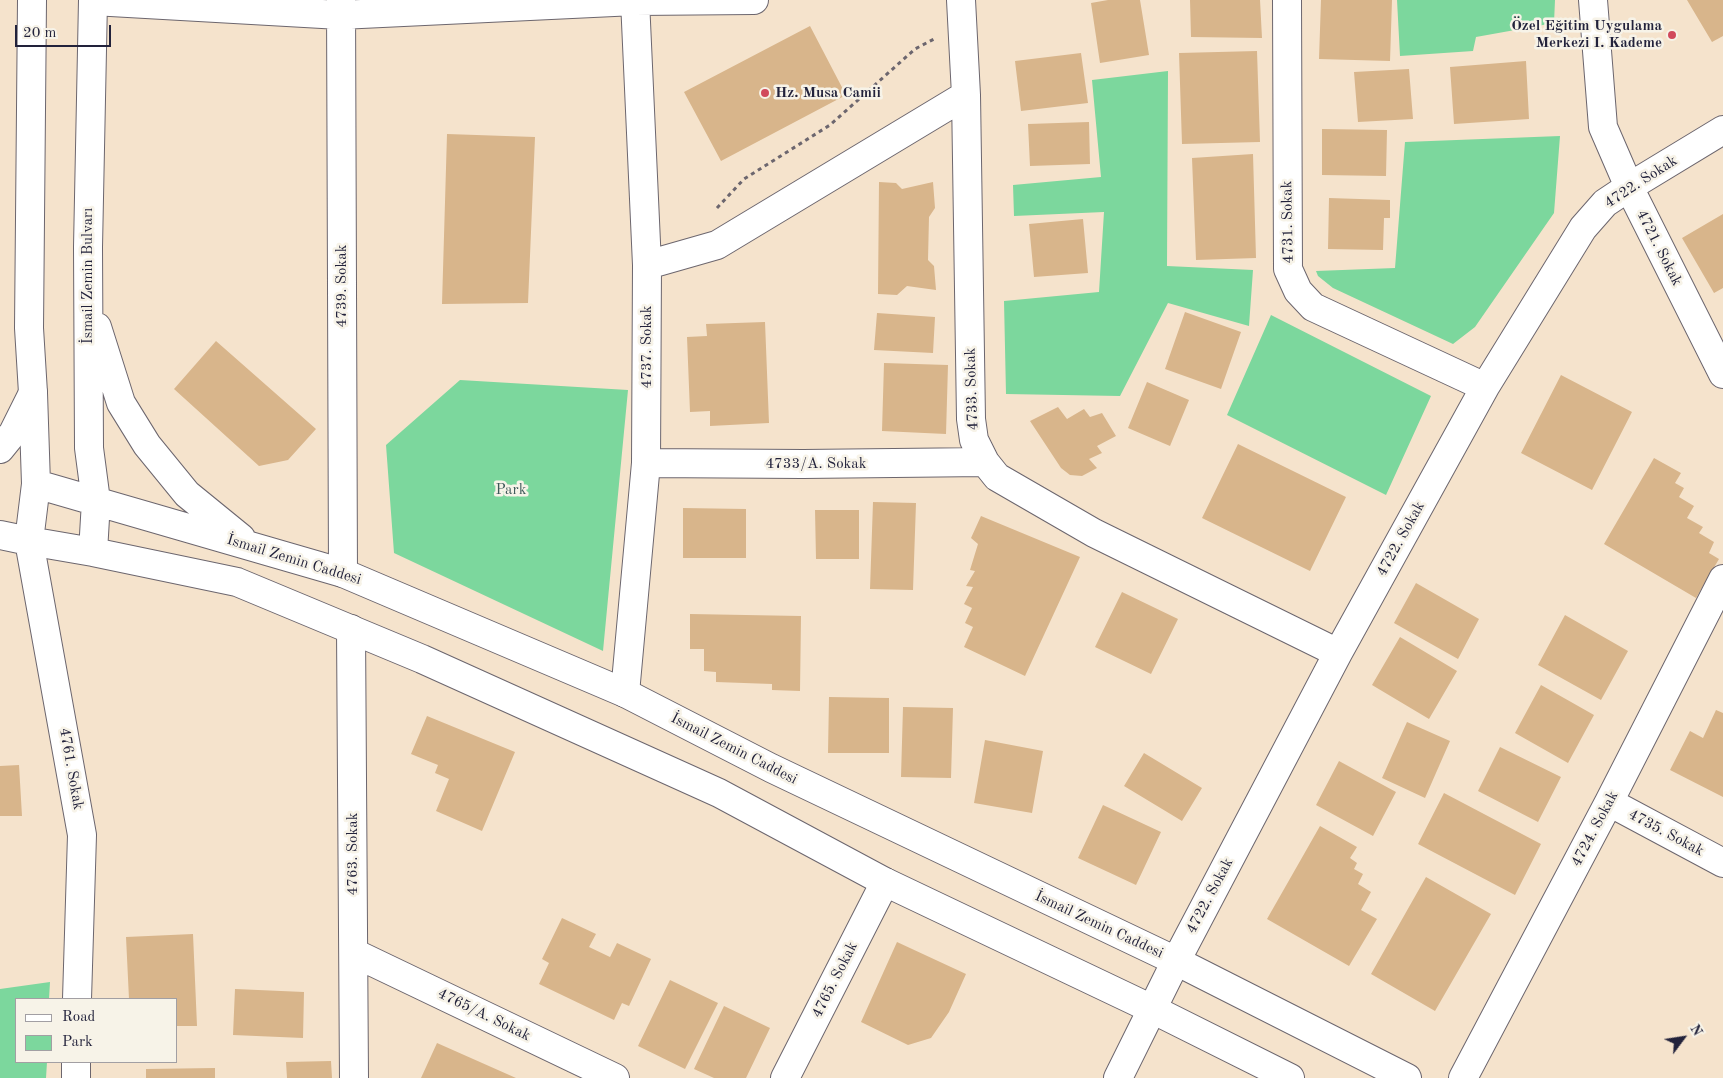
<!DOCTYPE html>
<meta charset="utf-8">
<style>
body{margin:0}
#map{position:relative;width:1723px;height:1078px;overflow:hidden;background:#f5e3cc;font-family:"Old Standard TT",serif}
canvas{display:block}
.legend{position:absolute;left:15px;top:998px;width:162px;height:65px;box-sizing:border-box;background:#f7f3e8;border:1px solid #a29fa3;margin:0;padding:6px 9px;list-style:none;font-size:15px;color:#22223b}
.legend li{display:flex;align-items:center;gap:10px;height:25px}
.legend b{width:25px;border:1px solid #a29fa3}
.north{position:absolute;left:1658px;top:1013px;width:50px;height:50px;-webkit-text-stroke:4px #f7f3e8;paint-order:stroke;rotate:59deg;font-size:14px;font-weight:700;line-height:20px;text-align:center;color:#22223b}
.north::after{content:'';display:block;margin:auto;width:18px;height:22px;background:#22223b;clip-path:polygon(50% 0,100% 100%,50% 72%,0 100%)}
.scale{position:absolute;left:15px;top:25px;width:96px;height:22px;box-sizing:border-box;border:2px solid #22223b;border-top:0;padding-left:6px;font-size:15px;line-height:18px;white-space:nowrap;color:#22223b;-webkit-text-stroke:4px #f7f3e8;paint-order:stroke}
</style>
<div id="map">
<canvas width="1723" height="1078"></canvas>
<ul class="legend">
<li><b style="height:6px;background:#fff"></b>Road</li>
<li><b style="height:14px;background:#7cd79d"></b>Park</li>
</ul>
<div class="north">N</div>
<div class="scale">20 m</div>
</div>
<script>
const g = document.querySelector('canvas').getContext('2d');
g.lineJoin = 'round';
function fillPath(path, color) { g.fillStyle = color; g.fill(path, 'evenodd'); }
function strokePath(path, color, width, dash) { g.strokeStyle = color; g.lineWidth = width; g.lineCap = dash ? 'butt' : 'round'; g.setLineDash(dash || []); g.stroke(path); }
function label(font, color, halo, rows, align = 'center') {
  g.font = font + ' "Old Standard TT",serif'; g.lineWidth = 5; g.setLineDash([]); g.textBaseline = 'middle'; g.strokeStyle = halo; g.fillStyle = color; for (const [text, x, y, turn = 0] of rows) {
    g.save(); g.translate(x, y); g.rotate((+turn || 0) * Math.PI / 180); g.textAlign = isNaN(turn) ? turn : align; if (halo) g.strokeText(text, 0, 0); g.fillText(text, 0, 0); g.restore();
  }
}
fillPath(new Path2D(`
 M1397,0H1555L1554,23L1476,37L1473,51L1400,56Z
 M1168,71L1167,266L1253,270L1249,326L1168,303L1120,396L1006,394L1004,301L1099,292L1104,212L1014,216L1013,185L1101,177L1092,80Z
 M1560,136L1554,213L1475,327L1453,344L1333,288L1318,276L1316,271L1395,268L1405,142Z
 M1271,315L1431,396L1386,495L1227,415Z
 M460,380L628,390L603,651L394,553L386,445Z
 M50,982L49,999H16V1062H47L46,1078H0V989Z`), '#7cd79d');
fillPath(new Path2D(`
 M1108,0H1140L1149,55L1100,63L1091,3Z
 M1190,0H1260L1262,38L1191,37Z
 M1321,0H1392L1390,61L1319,59Z
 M1687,0H1723V36L1712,42Z
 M810,26L846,95L721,161L684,92Z
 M1257,51L1260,142L1182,144L1179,53Z
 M1081,53L1088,103L1021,111L1015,61Z
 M1526,61L1529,119L1454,124L1450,67Z
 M1409,69L1413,119L1358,122L1354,72Z
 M1089,122L1090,164L1030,166L1028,124Z
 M1322,129L1387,130L1386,176L1322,175Z
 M447,134L535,137L528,303L442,304Z
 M1253,154L1256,258L1196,260L1192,158Z
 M879,182L896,183L902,189L933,182L935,208L929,217L928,260L934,266L936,290L907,286L897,295L878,294Z
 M1329,198L1390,200V218H1384L1383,250L1328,249Z
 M1723,214V288L1714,293L1682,238Z
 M1083,219L1088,273L1034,277L1029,224Z
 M1185,312L1241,332L1221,389L1165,369Z
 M877,313L935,317L933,353L874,350Z
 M765,322L769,423L710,426V411L690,412L687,337L707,336L706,324Z
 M216,341L316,429L288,460L259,466L174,389Z
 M884,363L948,365L946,434L882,431Z
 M1561,375L1632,412L1592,490L1521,453Z
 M1147,382L1189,400L1170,446L1128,428Z
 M1058,407L1067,419L1084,409L1090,417L1102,413L1116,436L1097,446L1102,453L1089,459L1097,468L1082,476L1070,475L1061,468L1030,421Z
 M1238,444L1346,497L1310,571L1202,518Z
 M1654,458L1681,473L1675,483L1684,488L1679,497L1694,506L1687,518L1703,527L1699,533L1714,542L1709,553L1719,559L1696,598L1604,544Z
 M873,502L916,503L913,590L870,589Z
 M683,508L746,509V558H683Z
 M815,510H859V559H816Z
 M981,516L1080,557L1025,676L964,647L973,627L965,623L972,608L964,604L973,587L966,586L975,571L970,570L978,544L971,538Z
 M1416,583L1479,619L1458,659L1394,623Z
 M1122,592L1178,619L1151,674L1095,647Z
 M690,614L801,616L800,691L772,690V684L716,682V672L704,671V649H690Z
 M1565,615L1628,651L1601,700L1538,665Z
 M1400,637L1457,671L1429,719L1372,685Z
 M1541,685L1594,715L1568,763L1515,733Z
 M829,697L889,698V753H828Z
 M903,707L953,708L951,778L901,777Z
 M1716,710L1723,713V797L1670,770L1690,731L1703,738Z
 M427,716L515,752L482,831L436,811L449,779L435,773L438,765L411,754Z
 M1407,722L1450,741L1425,798L1382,778Z
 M985,740L1043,751L1032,813L974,803Z
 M1500,747L1561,777L1538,822L1478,791Z
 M1144,753L1202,788L1182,821L1124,786Z
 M1339,761L1396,792L1373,836L1316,805Z
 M19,765L22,816H0V766Z
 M1444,793L1541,844L1515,895L1418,844Z
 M1103,805L1161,832L1136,885L1078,858Z
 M1320,826L1357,847L1350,858L1357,863L1354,869L1363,874L1358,884L1371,892L1361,910L1377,919L1349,966L1267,919Z
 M1426,877L1491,914L1435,1011L1371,974Z
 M562,918L596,934L589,947L610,957L617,943L651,959L629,1006L622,1003L614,1020L539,984L549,963L542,959Z
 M193,934L197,1026H176V999H129L126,937Z
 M897,942L966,974L949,1012L931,1038L908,1045L861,1022Z
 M670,980L718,1003L685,1069L638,1046Z
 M235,989L304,992L303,1038L233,1035Z
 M724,1006L770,1028L746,1078H714L694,1069Z
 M437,1043L516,1078H421Z
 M331,1061L332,1078H287L286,1062Z
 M215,1068V1078H146V1069Z`), '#d8b58b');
const minor = new Path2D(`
 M341,0L343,573
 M961,0L966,95L971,419L974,440L985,462L997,477L1094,533L1338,653
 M1287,0L1288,269L1298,291L1313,307L1485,387
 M1593,0L1603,127L1629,187L1723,374
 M93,1L340,15L635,1L754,0
 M647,265L717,245L966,95
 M0,449L13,433L33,393
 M646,463L803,464L985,462
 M0,535L29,541L82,835L77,999
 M351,629L354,1078
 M625,693L646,463L647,265L635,0
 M1609,802L1723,863
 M354,953L615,1078
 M76,1062V1078
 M785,1078L885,882
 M1118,1078L1176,961L1338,653L1485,387L1583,228L1605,203L1629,187L1723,130
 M1463,1078L1609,802L1723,579`);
const secondary = new Path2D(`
 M32,0L29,328L33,393L36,484L29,541L93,552L237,582L422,659L719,793L885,882L1152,1009L1290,1078
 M93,0L88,247L89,448L96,501L93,552
 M97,327L121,403L147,445L187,494L241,538
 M36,484L343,573L625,693L771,768L1176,961L1407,1078`);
strokePath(minor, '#6c666e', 30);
strokePath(secondary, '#6c666e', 30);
strokePath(new Path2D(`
 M717,208L744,179L830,125L915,49L934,39`), '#6c666e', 3, [4, 4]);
strokePath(minor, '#fff', 28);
strokePath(secondary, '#fff', 28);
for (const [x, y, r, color] of [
 [1672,35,5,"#d1495b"],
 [765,93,5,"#d1495b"]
]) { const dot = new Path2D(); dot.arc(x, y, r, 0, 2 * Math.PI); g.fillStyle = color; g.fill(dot); strokePath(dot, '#f7f3e8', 2); }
label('bold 15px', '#22223b', '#f7f3e8', [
 ["Özel Eğitim Uygulama",1662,26],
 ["Merkezi I. Kademe",1662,43],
 ["Hz. Musa Camii",775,93,"left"]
], 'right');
label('15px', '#22223b', '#f7f3e8', [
 ["4722. Sokak",1641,182,-33],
 ["4731. Sokak",1288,222,-91],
 ["4721. Sokak",1659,248,63],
 ["İsmail Zemin Bulvarı",88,276,-90],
 ["4739. Sokak",342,286,-90],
 ["4737. Sokak",647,347,-90],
 ["4733. Sokak",972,389,-92],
 ["4733/A. Sokak",816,464],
 ["4722. Sokak",1401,539,-61],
 ["İsmail Zemin Caddesi",294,560,17],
 ["İsmail Zemin Caddesi",734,749,27],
 ["4761. Sokak",71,769,80],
 ["4724. Sokak",1595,829,-62],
 ["4735. Sokak",1666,833,28],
 ["4763. Sokak",353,854,-90],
 ["4722. Sokak",1210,896,-62],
 ["İsmail Zemin Caddesi",1099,925,25],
 ["4765. Sokak",835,980,-63],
 ["4765/A. Sokak",484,1015,26]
]);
label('15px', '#3d5858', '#f7f3e8', [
 ["Park",511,490]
]);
</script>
